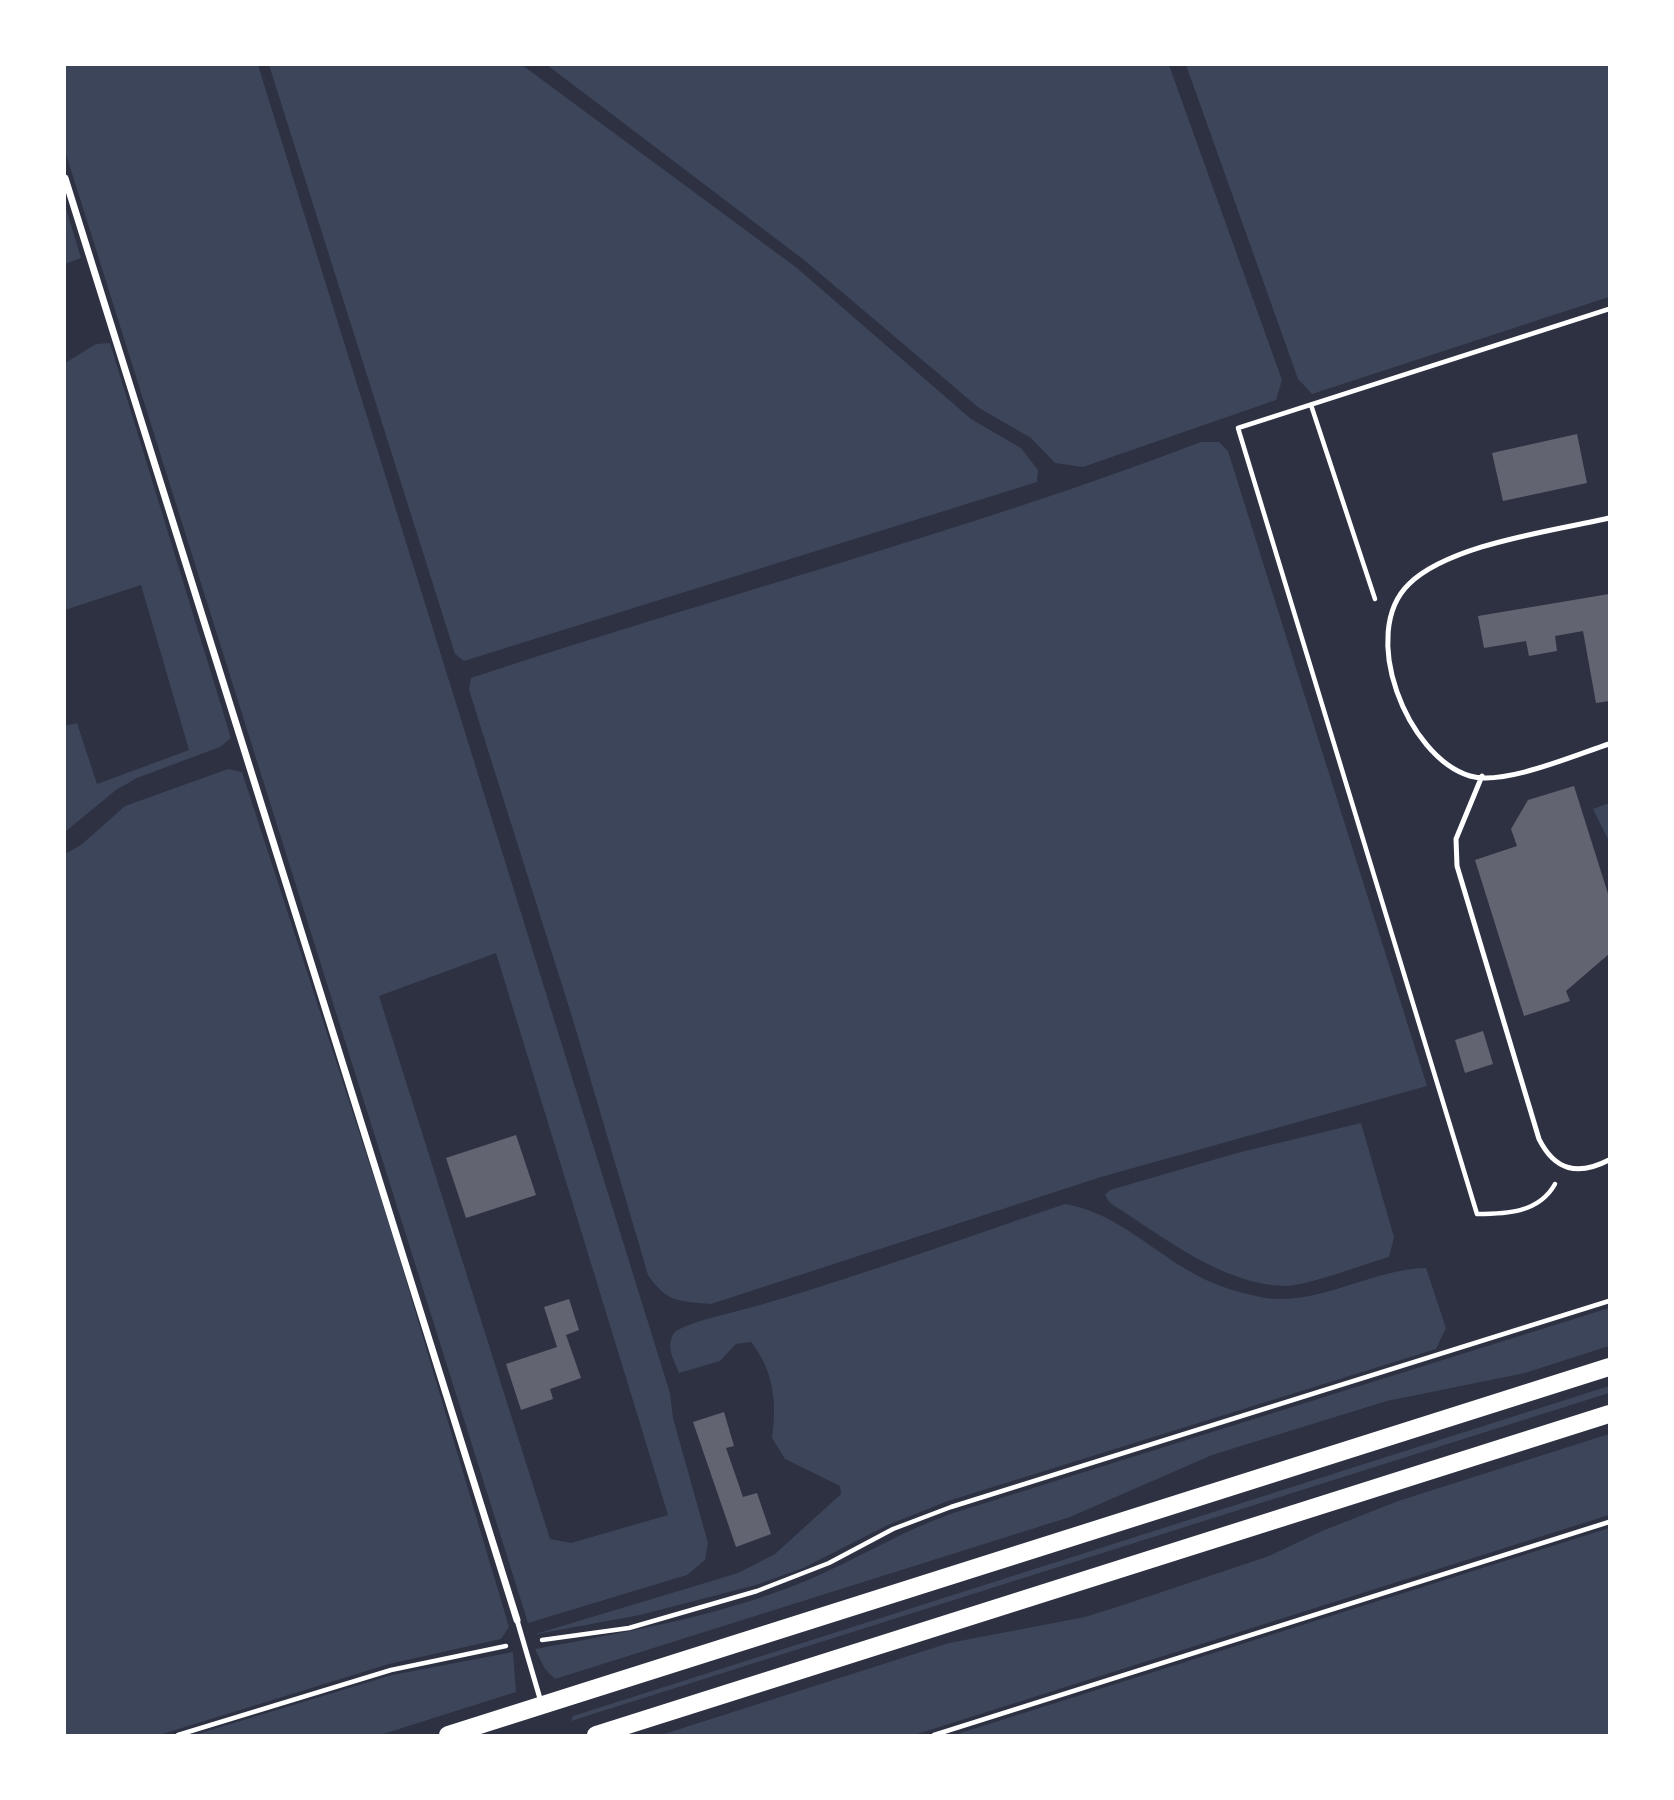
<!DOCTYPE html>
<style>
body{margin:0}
#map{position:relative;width:1674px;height:1800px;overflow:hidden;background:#2d3142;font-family:"Golos Text",sans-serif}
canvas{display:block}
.frame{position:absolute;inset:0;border:66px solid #fff;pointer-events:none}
</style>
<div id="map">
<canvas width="1674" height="1800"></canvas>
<div class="frame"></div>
</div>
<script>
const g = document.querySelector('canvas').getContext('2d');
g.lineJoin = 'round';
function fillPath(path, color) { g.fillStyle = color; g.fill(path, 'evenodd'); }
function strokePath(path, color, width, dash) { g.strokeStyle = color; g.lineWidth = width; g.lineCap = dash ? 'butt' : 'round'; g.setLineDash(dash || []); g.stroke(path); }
fillPath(new Path2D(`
 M65,65H258L670,1393L673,1418L708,1543L705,1560L687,1575L528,1623L65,151ZM496,953L668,1515L571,1543L550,1539L379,996Z
 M269,65H522L797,268L971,419L1021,448L1038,470L1037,482L464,661L455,654Z
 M547,65H1169L1282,380L1276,400L1083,467L1055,463L1031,438L979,408L804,260Z
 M1186,65H1609V297L1312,394L1298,379Z
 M65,205L81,258L65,264Z
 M110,343L231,738L220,747L137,778L116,790L65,832V726L77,723L97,784L189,750L141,585L65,610V363L96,344Z
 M1201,442H1219L1228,451L1427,1086L1101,1177L711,1304C679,1301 667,1303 648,1275L573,1020L469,690L471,678C714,597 962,533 1201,442Z
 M228,769L242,772L392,1233L509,1627L501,1639L389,1664L159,1735H65V854L81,845L125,806Z
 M1609,803V838L1608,839L1593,809Z
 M1361,1123L1394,1237L1389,1257C1365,1264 1306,1286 1285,1286C1222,1285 1161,1235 1110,1203L1105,1195L1110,1190L1237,1153Z
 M1065,1204C1116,1212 1155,1254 1200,1277C1217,1286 1241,1293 1260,1297C1316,1308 1370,1269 1426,1268L1446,1328L1436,1349L948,1501L890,1524L803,1568L756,1585L640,1615L532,1635L738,1573L775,1554L841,1494L840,1486L785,1459L772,1438C777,1403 774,1371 751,1342L736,1344L720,1361L679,1373C674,1360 665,1346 674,1333C682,1323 744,1310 760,1305C863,1275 964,1238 1065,1204Z
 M1609,1308V1346L1525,1373L1387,1401L1212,1455L1070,1517L555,1679L545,1669L535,1649C626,1632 722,1616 808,1580C857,1559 902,1531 953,1513Z
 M1609,1386V1393L571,1721L573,1716Z
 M1609,1434V1515L914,1735H661L949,1643L1085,1617L1120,1606L1269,1556L1322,1531L1398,1501Z
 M1609,1528V1735H954Z
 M513,1652L516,1692L380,1735H194L392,1675Z`), '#3c4559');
fillPath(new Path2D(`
 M1577,434L1587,483L1503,501L1492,453Z
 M1609,594V701L1596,703L1583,631L1555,636L1557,651L1529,656L1526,641L1484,648L1478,616Z
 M1574,786L1609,897V954L1566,991L1570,1001L1524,1016L1475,860L1517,846L1511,829L1528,800Z
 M1483,1031L1493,1064L1465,1073L1455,1040Z
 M516,1135L536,1195L466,1218L446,1158Z
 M569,1299L579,1330L566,1335L581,1378L550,1389L553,1399L521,1410L506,1364L557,1347L544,1307Z
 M724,1412L734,1446L726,1448L743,1497L757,1493L771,1534L736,1547L693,1422Z`), '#626471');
strokePath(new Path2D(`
 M1311,405L1375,599
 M1555,1184C1539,1213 1506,1214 1477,1214L1238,428L1609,309
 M542,1640L629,1628L757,1591L829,1563L893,1529L951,1507L1609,1301
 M178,1735L391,1670L506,1646
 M934,1735L1609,1522`), '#fff', 4.5);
strokePath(new Path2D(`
 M1609,518C1553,531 1450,544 1409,584C1358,633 1407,757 1470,776C1504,786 1575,755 1609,744
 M1482,776L1456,839L1457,866L1539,1139C1555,1171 1578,1176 1609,1160
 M517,1620L541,1702`), '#fff', 5);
strokePath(new Path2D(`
 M65,178L517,1620`), '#fff', 7);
strokePath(new Path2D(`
 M448,1735L1609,1367
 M596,1735L1609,1414`), '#fff', 18);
</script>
